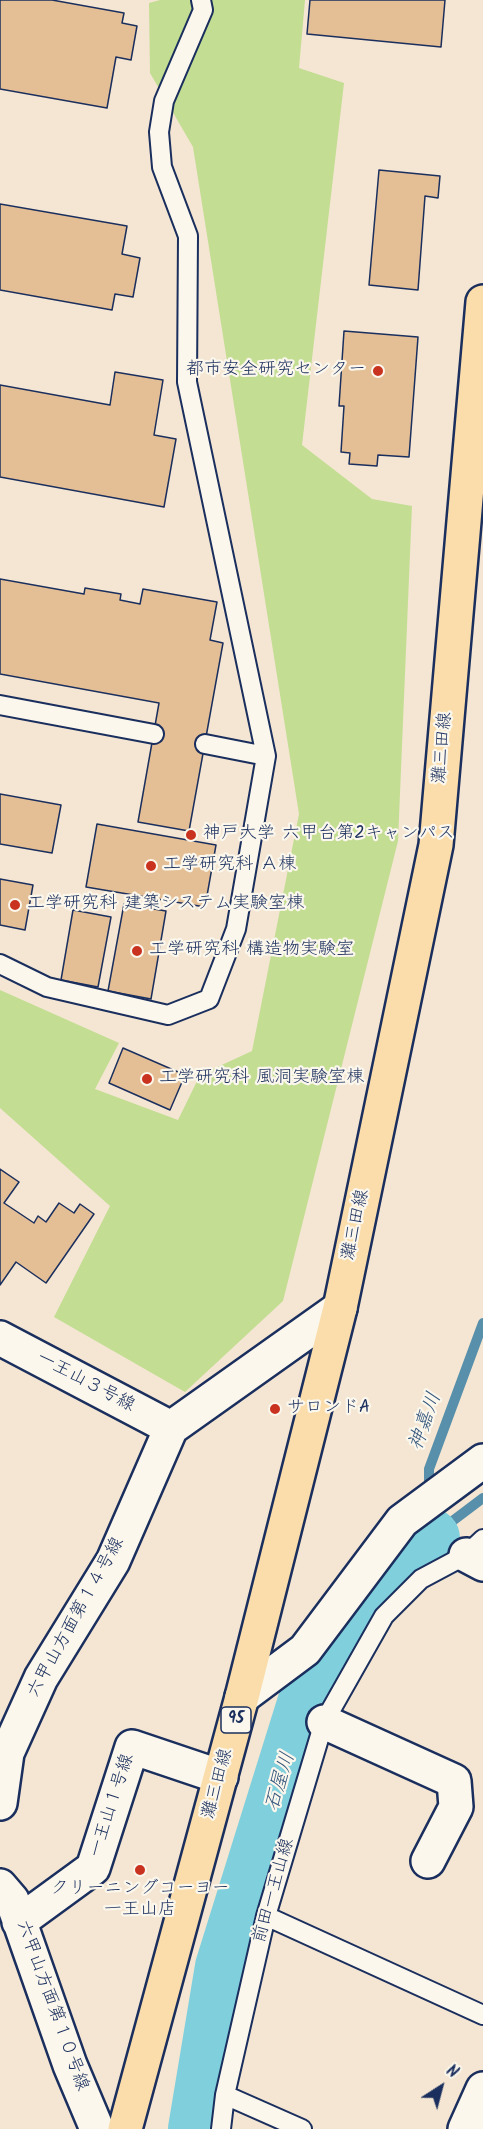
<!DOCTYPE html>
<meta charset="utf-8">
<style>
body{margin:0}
#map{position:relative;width:483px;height:2129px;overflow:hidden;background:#f4e6d2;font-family:Kalam,sans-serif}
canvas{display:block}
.north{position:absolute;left:411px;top:2057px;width:60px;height:60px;-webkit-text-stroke:4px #fbf7ec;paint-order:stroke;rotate:36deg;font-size:16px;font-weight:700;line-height:24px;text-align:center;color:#1b2f5e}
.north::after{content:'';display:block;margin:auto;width:21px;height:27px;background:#1b2f5e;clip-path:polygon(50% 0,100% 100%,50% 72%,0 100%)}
</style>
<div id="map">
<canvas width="483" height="2129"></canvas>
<div class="north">N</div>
</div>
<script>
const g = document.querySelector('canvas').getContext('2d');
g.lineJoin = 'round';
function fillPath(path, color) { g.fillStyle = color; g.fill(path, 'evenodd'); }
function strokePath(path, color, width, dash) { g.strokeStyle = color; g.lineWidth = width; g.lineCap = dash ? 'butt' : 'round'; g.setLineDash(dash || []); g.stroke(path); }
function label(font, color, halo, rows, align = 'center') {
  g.font = font + ' Kalam,"Klee One",sans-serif'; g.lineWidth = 4.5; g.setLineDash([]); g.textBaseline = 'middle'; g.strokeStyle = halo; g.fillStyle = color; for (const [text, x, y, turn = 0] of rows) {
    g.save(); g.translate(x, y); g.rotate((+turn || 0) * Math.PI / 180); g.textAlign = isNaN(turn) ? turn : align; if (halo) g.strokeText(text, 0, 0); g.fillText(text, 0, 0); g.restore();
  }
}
fillPath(new Path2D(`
 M160,0H305L299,68L344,83L302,445L372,499L412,506L398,841L283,1301L185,1392L54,1317L110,1206L0,1108V990L119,1043L95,1089L178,1120L200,1075L252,1051L299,814L193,147L150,73L149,3Z`), '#c3dd93');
strokePath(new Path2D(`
 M429,1493V1469L483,1323
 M429,1509L430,1538
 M430,1538L483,1498`), '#588faa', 10);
strokePath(new Path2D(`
 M198,2129L225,1967L312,1688L368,1598L430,1538`), '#80cfdd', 60);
const building = new Path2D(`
 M0,0H52L124,13L122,23L137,26L131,60L116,57L107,108L0,89Z
 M310,0H445L441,47L307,34Z
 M379,170L440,176L438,198L425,196L418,290L369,285Z
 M0,204L127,226L122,254L140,258L133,297L115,294L112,310L0,290Z
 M344,331L418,337L409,457L378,455L377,466L349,464L350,453L341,452L344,406H339Z
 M115,372L163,380L154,435L176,439L164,507L0,477V385L110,405Z
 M0,579L84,594L85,588L121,594L120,600L140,604L143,589L217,602L210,640L223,643L189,831L138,822L159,703L0,674Z
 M0,794L61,805L52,853L0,844Z
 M97,824L216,845L205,907L86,887Z
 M0,879L33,885L25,930L0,925Z
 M124,904L166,911L151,999L108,991Z
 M73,910L111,917L98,987L61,980Z
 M123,1048L185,1075L170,1110L109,1083Z
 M0,1169L19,1182L4,1203L34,1223L38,1216L46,1222L59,1203L74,1213L80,1204L94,1214L46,1283L16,1262L0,1285Z`);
fillPath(building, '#e4bf95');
strokePath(building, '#1b2f5e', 1.5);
const service = new Path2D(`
 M0,705L154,734
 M205,744L266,756
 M0,964L47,987L168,1015L209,999L236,929L266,756L187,382L188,236L162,167L159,132L164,101L203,10L201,0
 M266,1916L483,2015
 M225,2095L302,2129
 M221,2129L225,2095L266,1916L324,1722L384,1616L421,1579L466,1555L483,1539`);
const minor = new Path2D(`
 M0,1338L171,1428
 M466,1555L483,1564
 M242,1697L305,1650L402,1521L483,1461
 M324,1722L454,1781L456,1807L428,1861
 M0,1803L7,1753L41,1678L113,1561L171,1428L340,1308
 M0,1886L12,1900L70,2065L97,2129
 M19,1922L93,1868L132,1747L221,1777
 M465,2129L483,2089`);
const primary = new Path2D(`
 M125,2129L242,1697L340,1308L436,845L483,302`);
strokePath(service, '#1b2f5e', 22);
strokePath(minor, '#1b2f5e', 38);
strokePath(primary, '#1b2f5e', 38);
strokePath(service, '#fbf7ec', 18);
strokePath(minor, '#fbf7ec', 33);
strokePath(primary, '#faddab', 33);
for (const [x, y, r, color] of [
 [378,371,6,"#c8321e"],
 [191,835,6,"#c8321e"],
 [151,866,6,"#c8321e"],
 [15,905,6,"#c8321e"],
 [137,951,6,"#c8321e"],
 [147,1079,6,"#c8321e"],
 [275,1409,6,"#c8321e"],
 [140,1870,6,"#c8321e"]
]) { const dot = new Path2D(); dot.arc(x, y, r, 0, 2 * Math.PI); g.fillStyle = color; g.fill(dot); strokePath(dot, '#fbf7ec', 2); }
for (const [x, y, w] of [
 [236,1720,30]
]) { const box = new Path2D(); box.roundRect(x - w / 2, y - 13, w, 26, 4.5); g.fillStyle = '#fbf7ec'; g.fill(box); strokePath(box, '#1b2f5e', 1.5); }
label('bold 16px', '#1b2f5e', null, [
 ["95",236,1720]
]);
label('18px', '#1b2f5e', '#fbf7ec', [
 ["都市安全研究センター",366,371,"right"],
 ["神戸大学 六甲台第2キャンパス",203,835],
 ["工学研究科 Ａ棟",163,866],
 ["工学研究科 建築システム実験室棟",27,905],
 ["工学研究科 構造物実験室",149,951],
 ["工学研究科 風洞実験室棟",159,1079],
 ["サロンドA",287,1409],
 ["クリーニングコーヨー",140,1890,"center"],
 ["一王山店",140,1911,"center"]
], 'left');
label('18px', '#1b2f5e', '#fbf7ec', [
 ["灘三田線",444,748,-85],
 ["灘三田線",357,1225,-78],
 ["一王山３号線",85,1383,28],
 ["六甲山方面第１４号線",77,1618,-61],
 ["灘三田線",219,1784,-75],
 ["一王山１号線",113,1806,-72],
 ["前田一王山線",275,1891,-74],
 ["六甲山方面第１０号線",51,2006,70]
]);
label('italic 20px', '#34577e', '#fbf7ec', [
 ["神嘉川",427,1422,-70],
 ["石屋川",282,1782,-73]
]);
</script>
